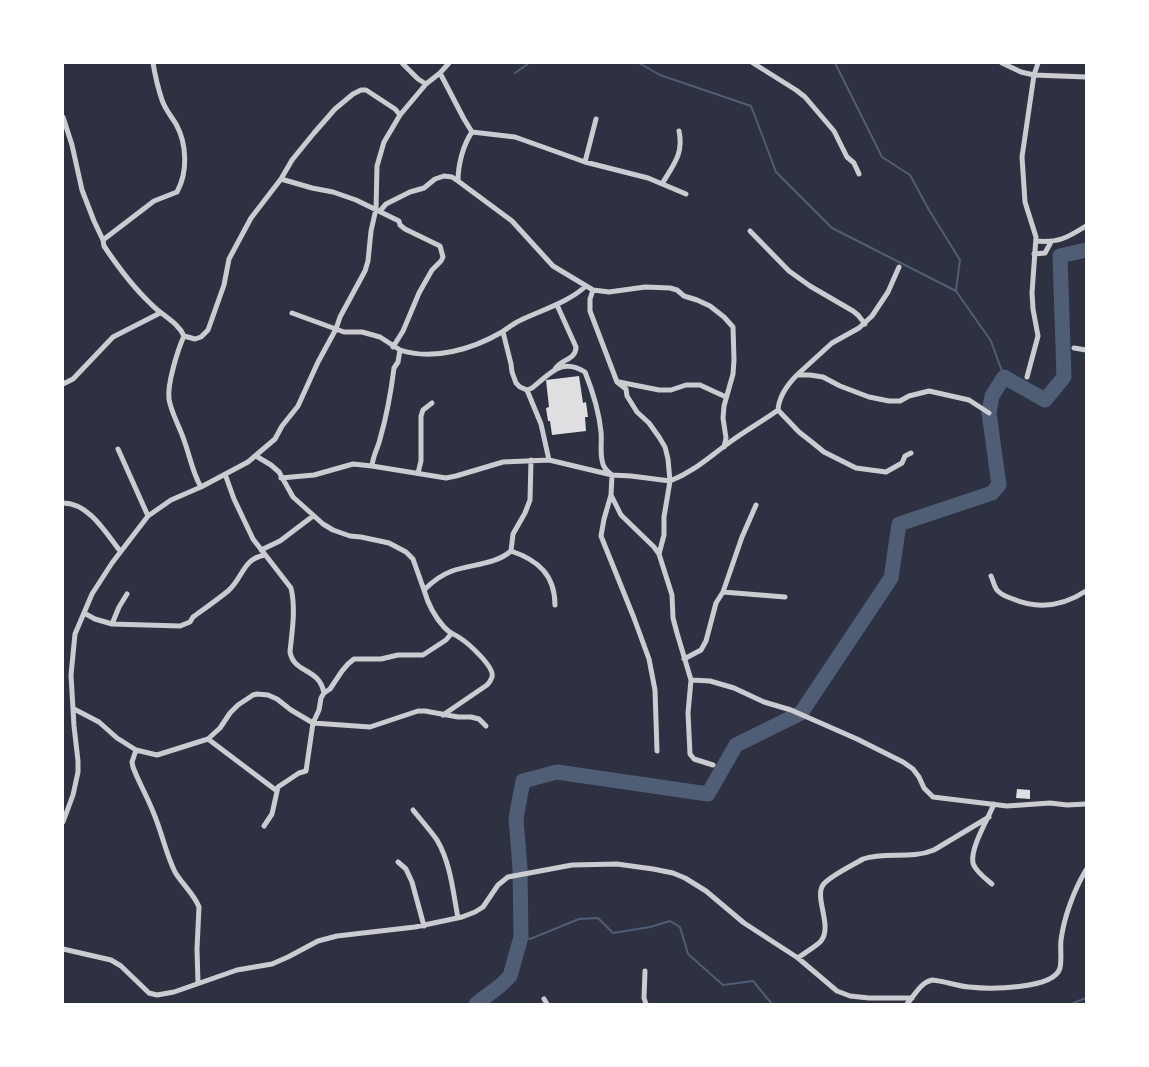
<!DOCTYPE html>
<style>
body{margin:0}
#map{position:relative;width:1149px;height:1067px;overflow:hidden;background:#2d3142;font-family:"Golos Text",sans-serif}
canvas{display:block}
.frame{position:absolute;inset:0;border:64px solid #fff;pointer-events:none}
</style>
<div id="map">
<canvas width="1149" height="1067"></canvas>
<div class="frame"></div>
</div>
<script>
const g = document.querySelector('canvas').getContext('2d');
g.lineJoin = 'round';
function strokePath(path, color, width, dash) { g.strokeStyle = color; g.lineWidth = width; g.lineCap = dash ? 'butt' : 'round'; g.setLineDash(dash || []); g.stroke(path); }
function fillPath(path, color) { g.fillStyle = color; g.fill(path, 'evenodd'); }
strokePath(new Path2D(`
 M639,63L660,75L751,106L776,172L832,228L956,291L991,341L1004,377
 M835,63L882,157L910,175L929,210L960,260L956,290
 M515,73L529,63
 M521,937L530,939L579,919L598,918L613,933L650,927L670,921L680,927L688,954L723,985L753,981L772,1004
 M1071,1004L1086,998`), '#4f5d75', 2);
strokePath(new Path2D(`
 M476,1004L501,985L510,976L521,937L520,869L516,818L523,781L557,772L708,794L736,745L801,713L891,578L899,524L992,493L999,485L989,413L992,396L1004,377L1045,400L1064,377L1060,256L1086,250`), '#4f5d75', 15);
fillPath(new Path2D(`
 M579,376L583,403L586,402L588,417H585L586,431L552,435L550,421H548L546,408L549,407L546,380Z
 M1017,789L1030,790V799L1016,798Z`), '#e0e0e3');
strokePath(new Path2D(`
 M402,63L418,79L426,84
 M753,63L796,90L805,97L834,131L847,157L854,163L859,174
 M1002,63L1021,72L1034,75L1086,77
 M440,73L464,119L472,132L515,137L585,162L648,178L686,194
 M63,117L72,145L82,190L94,221L103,240L104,246C118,267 133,287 151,304C161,315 178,322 184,336C178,349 167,384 169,399C171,413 181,429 185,443C190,457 193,474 201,487
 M585,162L596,119
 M281,179L312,188L333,192L356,200L399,221L400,225L405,229L440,246L443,257L441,261L432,270L419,293L403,331L393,347
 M458,181L512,221L553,266L593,290L609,292L645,287L670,288L677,290L684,296L697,300L710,306L724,317L733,327L734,360L733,374L724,406L723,418L726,438L724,447
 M662,184C673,165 684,154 679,131
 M380,211L386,204L410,192L424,188L435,179L444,176L452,177L458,181C458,165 463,145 472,132
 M750,231L789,271L810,286L853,311L858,315L865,324
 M103,240L154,201L177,192C188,172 187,144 176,124C171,116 165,109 162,100C158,88 155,75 153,63
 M1036,241C1058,243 1067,238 1086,226
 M1034,254L1045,253L1051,242
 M593,290L590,299V311L617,382L626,389L627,396L637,412L649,423L659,437L665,447L668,459L670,481C695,471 709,457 730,442C746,430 763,421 778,410L799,432L813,443L824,452L856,468L886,472L902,463L905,456L911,453
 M292,313L344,332H362L380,337L400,350L398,362L394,368C391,392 387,415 380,439C378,448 373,455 372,466
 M503,332L511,364L512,372L516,383L520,387L527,390L541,424L549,460
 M184,336L195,339L201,337L208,330L224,285L229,259L251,218L281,179L292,160L314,133L335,109L353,94L361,90H366L395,109L400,115
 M1074,348L1086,350
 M400,350C433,361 473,349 502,332C508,328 514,323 521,320C544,309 567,303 586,286
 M555,369C561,359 576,360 576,347L557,305
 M798,374L832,343L859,328L872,316L888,292L899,267
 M1027,377L1038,336L1033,309L1032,293L1036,237L1025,202L1022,157L1034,75L1038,63
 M619,382L659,390H671L686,385H700L726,397
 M63,384L73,379L113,337L160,313
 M527,390L532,388C550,374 561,357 585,372C593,392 599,411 601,432C602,441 600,451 602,460C603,468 607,471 612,475L611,495L604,519L601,536L634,618L649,659L655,690L657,751
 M778,410C779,396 787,385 797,375H810L823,377L840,386L869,397L889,401H900L909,396L929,391L969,400L989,413
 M118,449L148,516
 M256,456L271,465L279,472L293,497L323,524L333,530L350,536L361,537L389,543L406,552L413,559L424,590
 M418,473L421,461V416L423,410L432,403
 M225,474L234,499L253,539L291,588C296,609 292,631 290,652C294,674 319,667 324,693
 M281,478L314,475L353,464L372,466L446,478L456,476L503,462L549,460L612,475L631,476L670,481L664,517V535L659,554L672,595L673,618L677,633L691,680L688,713L690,754L694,759L713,765
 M611,495L621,515L654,547L659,554
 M63,503C89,503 106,533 120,551
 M261,550L280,541L313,516
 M511,551C538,560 555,575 555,605
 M991,576C993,580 994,586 997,590C1001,595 1007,597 1013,599C1039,610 1063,606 1086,591
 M723,592L785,597
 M84,613L95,619L112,624L180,626L190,622L193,617C204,609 217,600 228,591C244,577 242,559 265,555
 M112,624L119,607L127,594
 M684,659L701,650L706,641L716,603L723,592L742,537L756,505
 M691,680L710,681L734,688L764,702L791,710L857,739L903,762L913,769L919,777L924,788L933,797L1007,806L1050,803L1067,805L1086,804
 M74,709L99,722L117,738L136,750L157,755L208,739L220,728L230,713L238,705L253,695L257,694L268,695L277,699L291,710L313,723L370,727L418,711H425L458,717H471L479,719L486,726
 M443,715L487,685C489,683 491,680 492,677C495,667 468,643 460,638C453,633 450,634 444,627C434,616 428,604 424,590C432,582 441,575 452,571C471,564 495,565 511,551L513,534L525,513L530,500L531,460
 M208,739L277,791
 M136,750L132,762L133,767C139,783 148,798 154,814C162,833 166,854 175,872C182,884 194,894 199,907L197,949L198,983
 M413,810C421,820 430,830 437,840C451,864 453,892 458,918
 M63,822L73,795L78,772V761L74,726L71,675L75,634L92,594L112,563L148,516L171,500L201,487L248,462L275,439L282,426L298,406L318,362L336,329L340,317L365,271L368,261L371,231L376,209L377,166L384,142L400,115L426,84L440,73L449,63
 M264,826L272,814L278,787L299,773L306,771L313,723L319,710L321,698L324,693L330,689L342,671L348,664L354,659H381L398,655H423L446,640L451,634
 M398,862L406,869L412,882L424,926
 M992,884C986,879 975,871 973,863C970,848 988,819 994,804
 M63,949L111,960L121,966L149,993L157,995L174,992L237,970L272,964L288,957L318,941L337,936L415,927L462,917L475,912L483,907L498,885L508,877L572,865L617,864L653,869L673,873L685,878L706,891L744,923L798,958L837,991L850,996L869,998H912
 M798,958C803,954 818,945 821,941C833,926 814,898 823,885C828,877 853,865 863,859C886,851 910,860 934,850L989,817
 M645,971L644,998L646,1004
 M544,999L547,1004
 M907,1004C915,995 920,983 932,980C945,981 956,986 969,987C987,989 1054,990 1060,968C1062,959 1060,949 1061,940C1064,917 1074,890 1086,870`), '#caccd0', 5);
</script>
